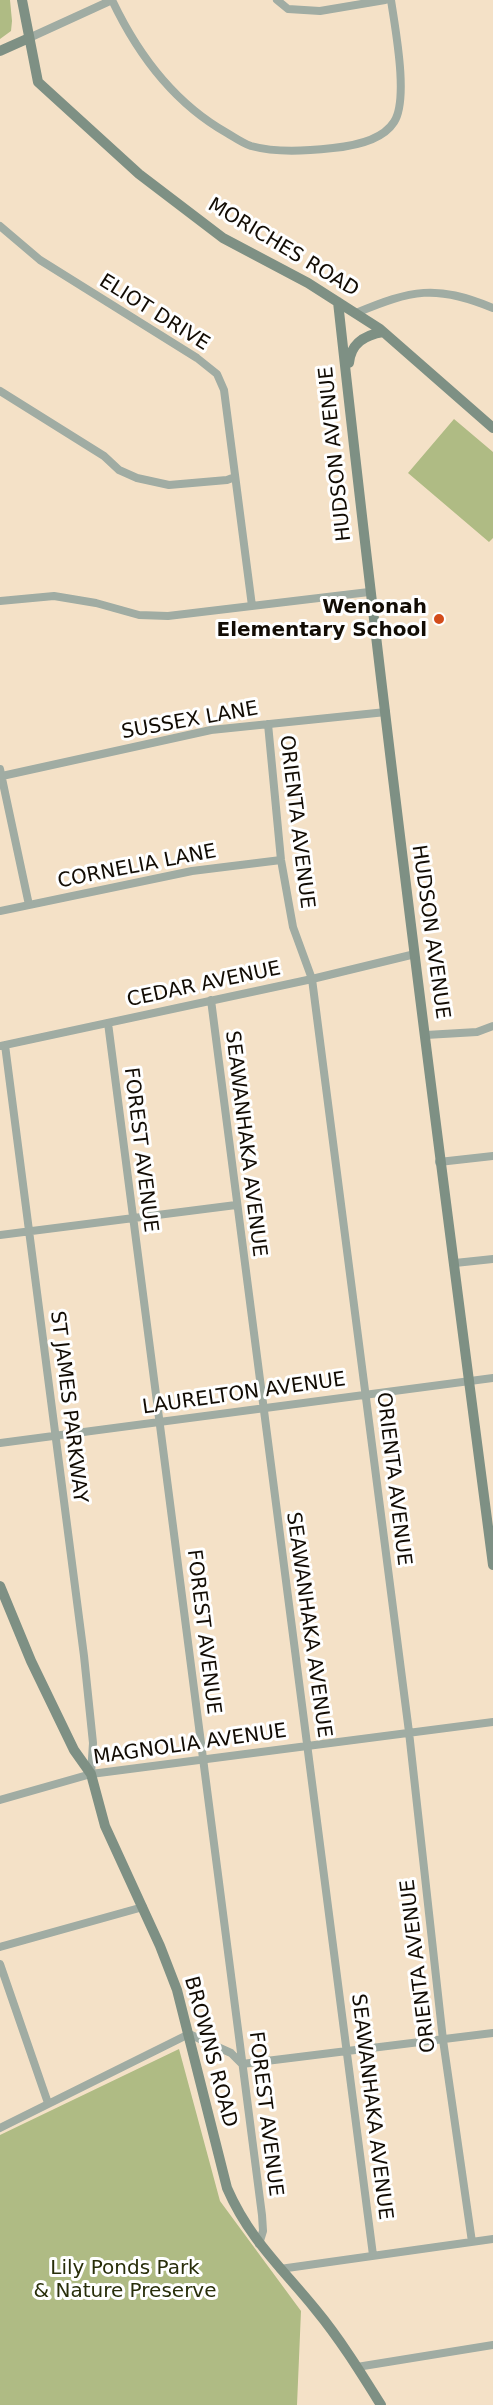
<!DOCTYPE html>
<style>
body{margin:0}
canvas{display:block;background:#f4e1c7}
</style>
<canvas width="493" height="2405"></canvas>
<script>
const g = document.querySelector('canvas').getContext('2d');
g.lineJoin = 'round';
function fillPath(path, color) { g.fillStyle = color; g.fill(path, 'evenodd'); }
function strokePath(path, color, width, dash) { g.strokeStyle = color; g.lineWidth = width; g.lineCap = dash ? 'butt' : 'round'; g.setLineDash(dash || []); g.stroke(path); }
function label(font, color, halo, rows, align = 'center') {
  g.font = font + ' "DejaVu Sans",sans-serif'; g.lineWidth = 6; g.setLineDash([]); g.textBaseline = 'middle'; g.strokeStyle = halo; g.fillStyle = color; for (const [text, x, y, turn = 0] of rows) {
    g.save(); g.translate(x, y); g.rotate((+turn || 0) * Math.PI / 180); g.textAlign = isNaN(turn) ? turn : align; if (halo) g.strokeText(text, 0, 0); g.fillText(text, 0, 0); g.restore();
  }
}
fillPath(new Path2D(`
 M0,0H10L12,21L11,31L0,39Z
 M454,419L493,452V538L489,542L408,473Z
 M179,2049L220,2201L301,2311L297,2405H0V2135Z`), '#afbb84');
strokePath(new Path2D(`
 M112,0C138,55 174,103 227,133C234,137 242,143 251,146C277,153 306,151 333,148C353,146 382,141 394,122C409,99 395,28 391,0
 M277,0L288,9L320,11L385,0
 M29,38L112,0
 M0,226L40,260L197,358L217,374L224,390L252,606
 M356,313C412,290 435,284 493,308
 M0,391L104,456L119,470L137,478L169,485L227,480L235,477
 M0,601L54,596L96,603L139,615L168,616L369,592
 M268,724L281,860L293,927L312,979L409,1732L443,2040L472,2242
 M0,769L29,905
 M2,776L211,730L386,712
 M0,911L192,871L281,860
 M211,1000L373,2255
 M108,1023L262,2215L263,2231L259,2244
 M426,1035L477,1032L493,1026
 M5,1045L84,1656L93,1743L91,1774
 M0,1046L312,979L415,954
 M439,1162L493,1156
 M0,1235L236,1205
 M455,1263L493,1259
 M0,1443L493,1378
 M0,1800L91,1774L493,1722
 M0,1947L143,1907
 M0,1964L48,2103
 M0,2128L189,2034L231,2053L242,2064L493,2033
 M280,2269L493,2239
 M357,2367L493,2345`), '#a0aca3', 8);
strokePath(new Path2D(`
 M22,0L38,82L139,174L223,238L308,283L380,329L493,428
 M0,51L29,38
 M338,302C384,724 438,1145 493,1565
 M349,363C351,343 365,335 383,332
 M0,1586L31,1661L74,1750L91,1774L105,1826L160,1946L177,1990L227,2188C249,2239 282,2268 316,2310C340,2339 361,2373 381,2405`), '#7e9084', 10);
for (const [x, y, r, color] of [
 [439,619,6,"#d34c1b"]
]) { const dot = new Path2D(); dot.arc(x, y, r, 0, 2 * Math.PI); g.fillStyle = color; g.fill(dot); strokePath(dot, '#fff', 2); }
label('20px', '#120c04', '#fff', [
 ["MORICHES ROAD",283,248,31],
 ["ELIOT DRIVE",154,313,32],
 ["HUDSON AVENUE",336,454,-96],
 ["SUSSEX LANE",190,721,-10],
 ["ORIENTA AVENUE",296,822,83],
 ["CORNELIA LANE",137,867,-11],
 ["HUDSON AVENUE",430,932,82],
 ["CEDAR AVENUE",204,985,-12],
 ["SEAWANHAKA AVENUE",245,1144,83],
 ["FOREST AVENUE",140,1150,83],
 ["LAURELTON AVENUE",244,1394,-8],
 ["ST JAMES PARKWAY",68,1407,83],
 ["ORIENTA AVENUE",393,1479,83],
 ["SEAWANHAKA AVENUE",308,1625,82],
 ["FOREST AVENUE",203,1632,83],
 ["MAGNOLIA AVENUE",190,1745,-8],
 ["ORIENTA AVENUE",419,1966,-97],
 ["BROWNS ROAD",210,2052,75],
 ["SEAWANHAKA AVENUE",371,2107,83],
 ["FOREST AVENUE",265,2114,83]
]);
label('bold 20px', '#120c04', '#fff', [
 ["Wenonah",427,608],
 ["Elementary School",427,631]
], 'right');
label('20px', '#282e0a', '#fff', [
 ["Lily Ponds Park",125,2269],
 ["& Nature Preserve",125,2292]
]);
</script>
